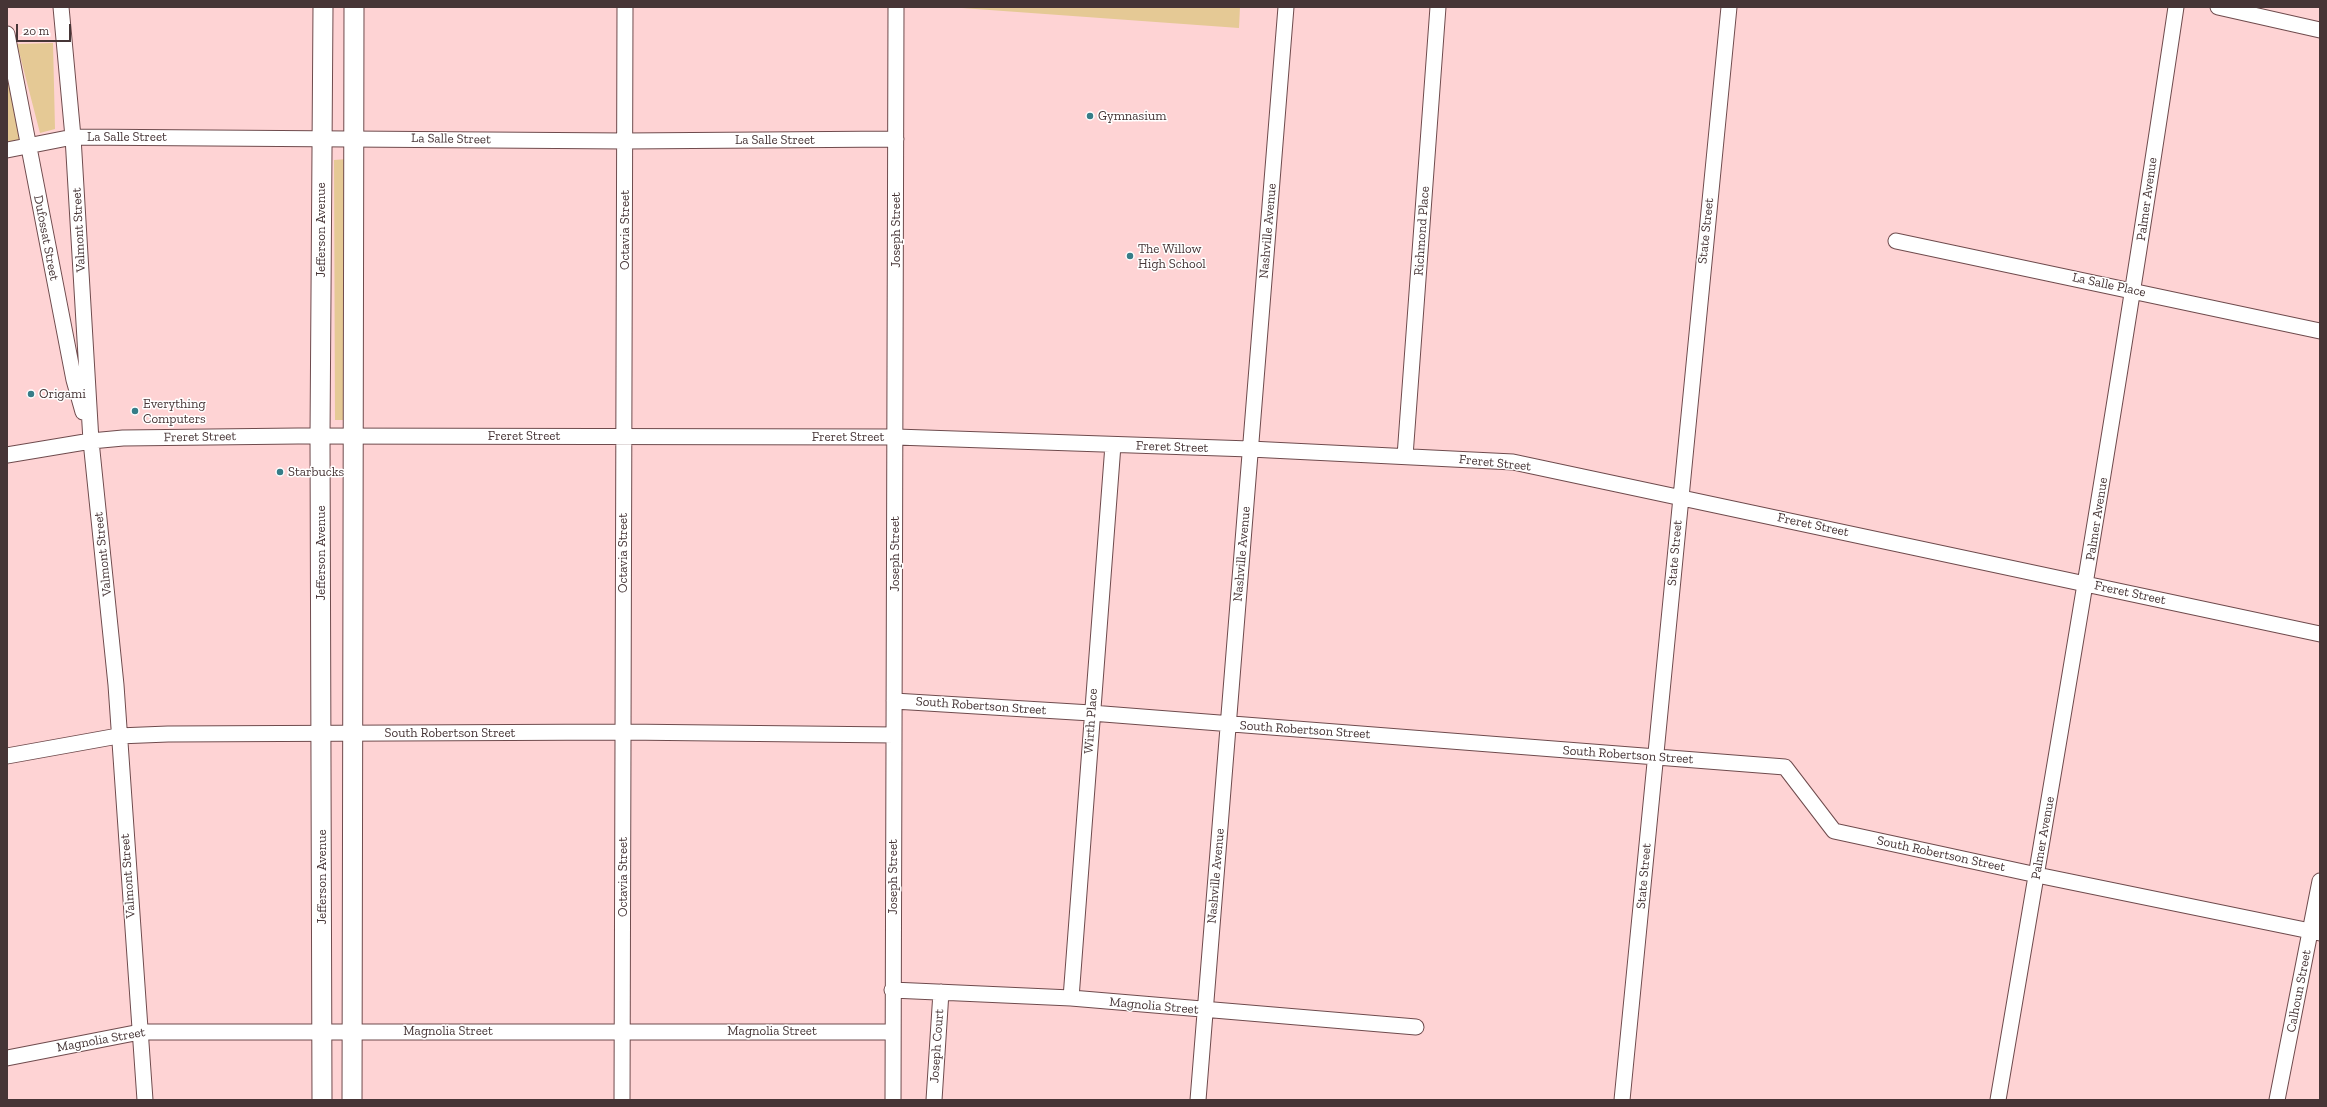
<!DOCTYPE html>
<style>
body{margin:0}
#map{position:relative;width:2327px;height:1107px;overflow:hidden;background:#fed3d4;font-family:"Zilla Slab",serif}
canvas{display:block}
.frame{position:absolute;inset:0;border:8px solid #463536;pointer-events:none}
.scale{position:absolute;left:16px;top:24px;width:55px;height:18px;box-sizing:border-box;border:2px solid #463536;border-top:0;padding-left:5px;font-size:12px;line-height:14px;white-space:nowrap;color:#463536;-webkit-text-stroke:3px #fff;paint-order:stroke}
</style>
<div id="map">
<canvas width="2327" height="1107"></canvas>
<div class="frame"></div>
<div class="scale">20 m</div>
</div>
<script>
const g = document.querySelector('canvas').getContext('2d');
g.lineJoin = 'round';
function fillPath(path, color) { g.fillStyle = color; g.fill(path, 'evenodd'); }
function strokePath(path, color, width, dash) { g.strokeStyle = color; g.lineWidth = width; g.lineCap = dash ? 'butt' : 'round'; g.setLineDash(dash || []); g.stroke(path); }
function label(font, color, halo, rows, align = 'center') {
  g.font = font + ' "Zilla Slab",serif'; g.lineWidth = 3; g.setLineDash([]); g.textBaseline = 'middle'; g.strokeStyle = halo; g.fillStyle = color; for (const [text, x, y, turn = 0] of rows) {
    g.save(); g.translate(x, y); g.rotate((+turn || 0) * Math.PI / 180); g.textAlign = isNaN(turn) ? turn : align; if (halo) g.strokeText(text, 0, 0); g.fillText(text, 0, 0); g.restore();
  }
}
fillPath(new Path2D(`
 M948,7H1240L1239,28Z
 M7,34L28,146L7,150Z
 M53,43L55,129L40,133L17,44Z
 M347,159L346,420H335L334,160Z`), '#e5c995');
const minor = new Path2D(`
 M61,7L73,137L91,441L116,685L145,1100
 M2218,7L2320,30
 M7,34L74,380L83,412
 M7,150L73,137L625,141L896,139
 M1896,241L2320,331
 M7,455L91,441L123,438L298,436L896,437L1250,449L1513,462L2320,634
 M1405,456L1438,7
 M894,701L1091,713L1785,767L1834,831L2037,875L2320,933
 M7,756L118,736L168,734L623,732L894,735
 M892,990L1071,998L1416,1027
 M1071,998L1113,445
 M7,1058L140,1032H892
 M622,1100L625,7
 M893,1100L896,7
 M934,1100L941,992
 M1198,1100L1286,7
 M1622,1100L1729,7
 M1998,1100C2060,736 2122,372 2176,7
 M2277,1100L2320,881`);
const tertiary = new Path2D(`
 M322,1100L320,436L323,7
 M352,1100L354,7`);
strokePath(minor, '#6f4b4d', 17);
strokePath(tertiary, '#6f4b4d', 21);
strokePath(minor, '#fff', 15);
strokePath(tertiary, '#fff', 19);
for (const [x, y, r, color] of [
 [1090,116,4,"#367d88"],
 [1130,256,4,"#367d88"],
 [31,394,4,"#367d88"],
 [135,411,4,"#367d88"],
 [280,472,4,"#367d88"]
]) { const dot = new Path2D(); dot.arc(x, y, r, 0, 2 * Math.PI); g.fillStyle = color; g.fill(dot); strokePath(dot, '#fff', 1.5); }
label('13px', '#463536', '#fff', [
 ["Gymnasium",1098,116],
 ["The Willow",1138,249],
 ["High School",1138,264],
 ["Origami",39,394],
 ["Everything",143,404],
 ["Computers",143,419],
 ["Starbucks",288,472]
], 'left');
label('13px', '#463536', '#fff', [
 ["La Salle Street",127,137],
 ["La Salle Street",451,139,1],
 ["La Salle Street",775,140],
 ["Palmer Avenue",2147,199,-82],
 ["Valmont Street",79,230,-93],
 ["Jefferson Avenue",321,230,-90],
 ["Octavia Street",625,230,-90],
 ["Joseph Street",896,230,-90],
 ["Nashville Avenue",1268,231,-85],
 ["Richmond Place",1422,231,-86],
 ["State Street",1706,231,-84],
 ["Dufossat Street",46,238,79],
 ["La Salle Place",2109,285,12],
 ["Freret Street",524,436],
 ["Freret Street",200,437,-1],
 ["Freret Street",848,437],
 ["Freret Street",1172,447,2],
 ["Freret Street",1495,463,6],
 ["Palmer Avenue",2097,519,-81],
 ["Freret Street",1813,525,12],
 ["Jefferson Avenue",321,553,-90],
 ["Octavia Street",623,553,-90],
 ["State Street",1675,553,-85],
 ["Valmont Street",103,554,-96],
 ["Joseph Street",895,554,-90],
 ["Nashville Avenue",1242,554,-85],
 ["Freret Street",2130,593,12],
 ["South Robertson Street",981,706,4],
 ["Wirth Place",1091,721,-86],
 ["South Robertson Street",1305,730,4],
 ["South Robertson Street",450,733],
 ["South Robertson Street",1628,755,4],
 ["Palmer Avenue",2043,838,-80],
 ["South Robertson Street",1941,854,12],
 ["Valmont Street",128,876,-94],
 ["Nashville Avenue",1216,876,-85],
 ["State Street",1644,876,-85],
 ["Jefferson Avenue",322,877,-90],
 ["Octavia Street",623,877,-90],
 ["Joseph Street",893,877,-90],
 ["Calhoun Street",2299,991,-79],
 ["Magnolia Street",1154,1006,5],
 ["Magnolia Street",448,1031],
 ["Magnolia Street",772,1031],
 ["Magnolia Street",101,1040,-10],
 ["Joseph Court",937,1046,-86]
]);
</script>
